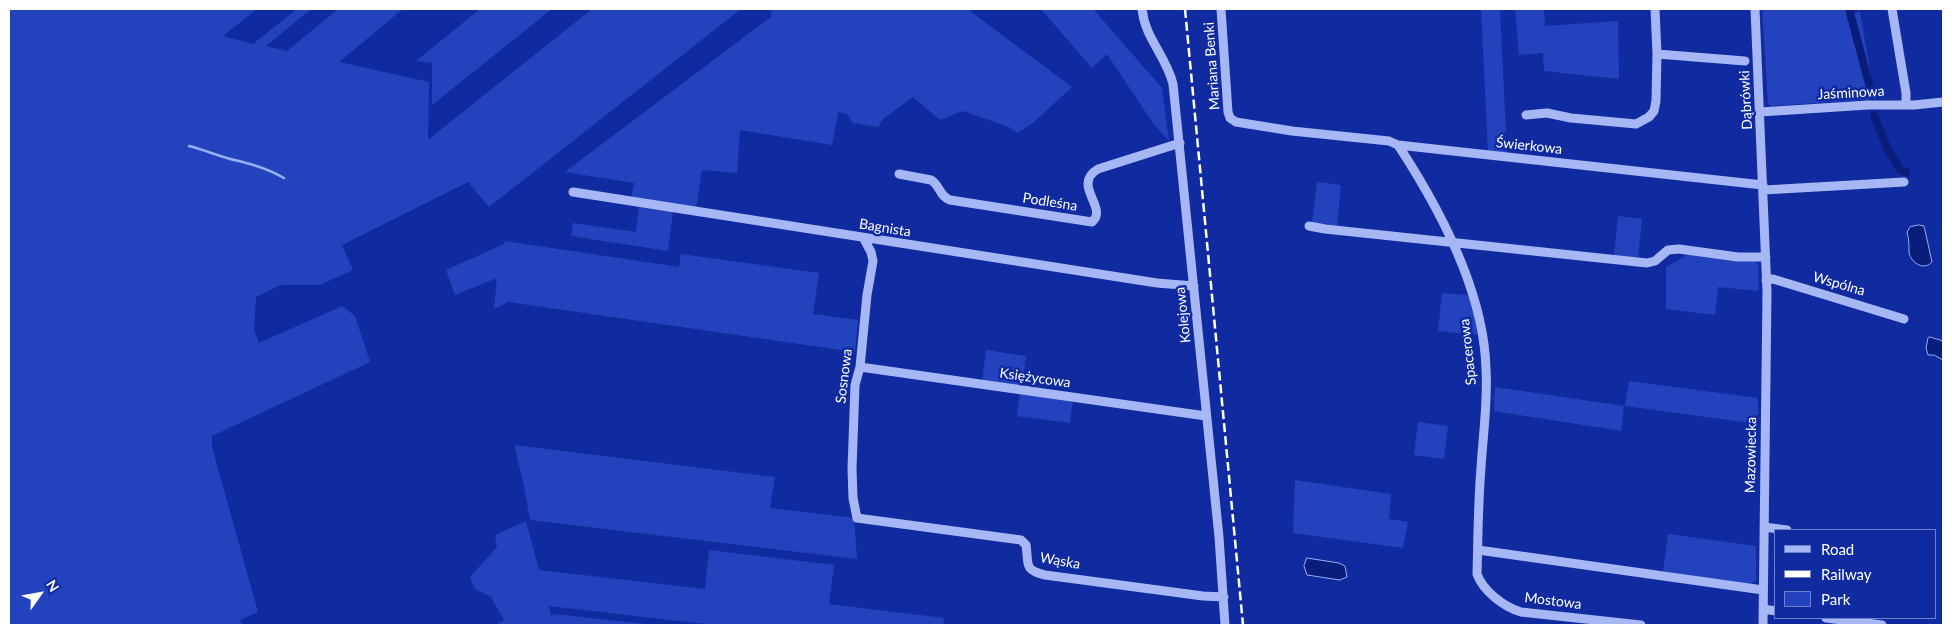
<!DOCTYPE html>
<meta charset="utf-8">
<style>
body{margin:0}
#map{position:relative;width:1952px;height:634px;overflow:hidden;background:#102ba0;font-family:Lato,sans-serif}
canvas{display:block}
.frame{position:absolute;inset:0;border:10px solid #fff;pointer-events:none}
.legend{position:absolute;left:1774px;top:529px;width:162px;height:90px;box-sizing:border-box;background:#102ba0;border:1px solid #7080c6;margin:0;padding:6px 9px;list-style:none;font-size:15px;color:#fff}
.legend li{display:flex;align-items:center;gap:10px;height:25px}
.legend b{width:25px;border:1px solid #7080c6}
.north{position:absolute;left:15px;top:569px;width:50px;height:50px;-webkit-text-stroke:4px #102ba0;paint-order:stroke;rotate:58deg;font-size:14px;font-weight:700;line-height:20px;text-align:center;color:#fff}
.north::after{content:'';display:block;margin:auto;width:18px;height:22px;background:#fff;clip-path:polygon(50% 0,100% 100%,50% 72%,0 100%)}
</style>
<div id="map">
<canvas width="1952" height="634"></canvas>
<div class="frame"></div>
<ul class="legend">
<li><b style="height:6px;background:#a7b7f5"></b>Road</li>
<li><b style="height:6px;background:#fff"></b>Railway</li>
<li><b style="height:14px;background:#2343be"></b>Park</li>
</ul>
<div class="north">N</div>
</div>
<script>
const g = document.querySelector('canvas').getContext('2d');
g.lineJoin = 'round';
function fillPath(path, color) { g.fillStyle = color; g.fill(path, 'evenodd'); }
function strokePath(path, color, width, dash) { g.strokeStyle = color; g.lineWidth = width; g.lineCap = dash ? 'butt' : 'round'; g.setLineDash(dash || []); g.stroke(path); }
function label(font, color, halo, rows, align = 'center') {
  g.font = font + ' Lato,sans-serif'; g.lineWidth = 5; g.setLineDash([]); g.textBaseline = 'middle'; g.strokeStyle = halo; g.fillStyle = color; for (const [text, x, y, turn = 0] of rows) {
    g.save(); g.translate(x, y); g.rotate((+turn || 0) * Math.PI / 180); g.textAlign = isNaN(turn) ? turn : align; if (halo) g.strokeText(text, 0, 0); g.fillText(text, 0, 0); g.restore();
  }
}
fillPath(new Path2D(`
 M9,9H257L223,36L253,44L297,9H311L266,46L287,51L338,9H403L339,62L429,82L428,137L429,139L592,9H741L489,207L468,182L342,245L353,270L320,285H281L256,297L254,330L259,343L342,306L355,316L370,362L212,436V447L258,612L240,620L242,625H9Z
 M480,9H552L432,105V63L416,61Z
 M774,9H967L1072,87L1033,123L1017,133L1009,127L963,111L940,120L913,97L883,119L878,127L852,123L847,114L838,112L832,145L740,130L737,173L702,170L696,209L631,199L634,183L565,172L772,16L770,12Z
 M1041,9H1093L1162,88L1169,141L1153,123L1107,54L1092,68Z
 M1481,9H1500L1507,155L1488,152Z
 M1515,9H1544L1545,26L1618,21L1619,79L1544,71L1543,53L1519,55Z
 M1762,9H1851L1852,14L1860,12L1875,99L1770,106L1768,103Z
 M1317,182L1341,185L1337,226L1312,223Z
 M639,205L673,211L668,251L571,236L573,223L636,232Z
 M1618,216L1642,219L1638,258L1614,256Z
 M505,241L679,267L681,254L819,273L813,314L858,320L855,352L508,302L494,309L497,278L455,295L446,270L504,244Z
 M1691,253L1754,260L1758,264L1759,291L1718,287L1715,315L1666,309V267Z
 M1442,293L1470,295L1478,335L1438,331Z
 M986,350L1026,356L1022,387L982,381Z
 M1629,381L1758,398V424L1625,406Z
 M1495,387L1624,406L1621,431L1494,411Z
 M1020,393L1073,400L1070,423L1017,416Z
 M1418,422L1448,426L1444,459L1414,455Z
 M514,445L775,477L770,508L854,518L857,559L530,520L523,481Z
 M1295,480L1391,494L1389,519L1408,522L1403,548L1293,533Z
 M526,521L539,570L705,589L709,550L834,565L829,604L944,618L943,625H714L549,606L551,616L555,614L653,625H495L504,620L491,597L475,589L470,577L497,547L495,535Z
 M1668,534L1756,546V581L1749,585L1663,571Z`), '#2343be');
const water = new Path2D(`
 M1919,225L1924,226L1932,262C1923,272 1909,261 1909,251C1909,244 1909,240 1907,232L1910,227Z
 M1930,337L1943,341V360L1934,355H1928L1926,348L1928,338Z
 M1307,558L1339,563L1345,566L1347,577L1340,580L1307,575L1304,566Z`);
fillPath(water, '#091e7b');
strokePath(water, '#99aef9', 1);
strokePath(new Path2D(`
 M189,146C206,150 222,158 239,161C255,165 269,169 284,178`), '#99aef9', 2.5);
strokePath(new Path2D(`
 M1849,9L1872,95
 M1874,115L1887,148L1901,171L1906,172`), '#091e7b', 8);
strokePath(new Path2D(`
 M1142,9C1145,39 1166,55 1173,84L1219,537L1225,625
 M1221,9L1228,112L1230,118L1236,122L1292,131L1389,141L1398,145L1763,185
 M1755,9L1767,292L1763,625
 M1892,9L1906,93V105
 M1657,54L1745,61
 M1760,112L1868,105H1914L1943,102
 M1526,115L1547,113L1571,118L1636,124L1649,117L1654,111L1656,101L1657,54L1655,9
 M1398,145C1440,209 1484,291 1486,369C1488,402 1483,434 1481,468C1478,503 1478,539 1477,574C1483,591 1504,607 1521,612L1641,625
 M899,174L931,180C940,185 939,196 950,200L1092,222C1109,208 1071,185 1098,169L1180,143
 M1764,190L1904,182
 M573,192L1157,283L1194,286
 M1309,226L1325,229L1647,263L1655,261L1668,250L1679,249L1738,257H1766
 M864,239L871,252L873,261L867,295L860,367L855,385L852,469L853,498L857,518L1021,540L1026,545C1029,564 1023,570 1045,575L1203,596L1224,597
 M1766,280L1773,279L1904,319
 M860,367L1206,416
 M1764,527L1787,530
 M1478,550L1763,590
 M1763,609L1776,611
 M1826,618L1882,625`), '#a7b7f5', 9);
strokePath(new Path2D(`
 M1185,9L1243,625`), '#fff', 2.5, [9, 4]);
label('14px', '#fff', '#102ba0', [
 ["Mariana Benki",1212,66,-94],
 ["Jaśminowa",1851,93,-3],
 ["Dąbrówki",1746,100,-93],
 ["Świerkowa",1529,146,6],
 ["Podleśna",1050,202,9],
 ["Bagnista",885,228,9],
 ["Wspólna",1839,284,16],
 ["Kolejowa",1183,315,-96],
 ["Spacerowa",1468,352,-96],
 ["Sosnowa",844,376,-83],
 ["Księżycowa",1035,378,8],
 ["Mazowiecka",1751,455,-89],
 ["Wąska",1060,561,10],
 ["Mostowa",1553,601,7]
]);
</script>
